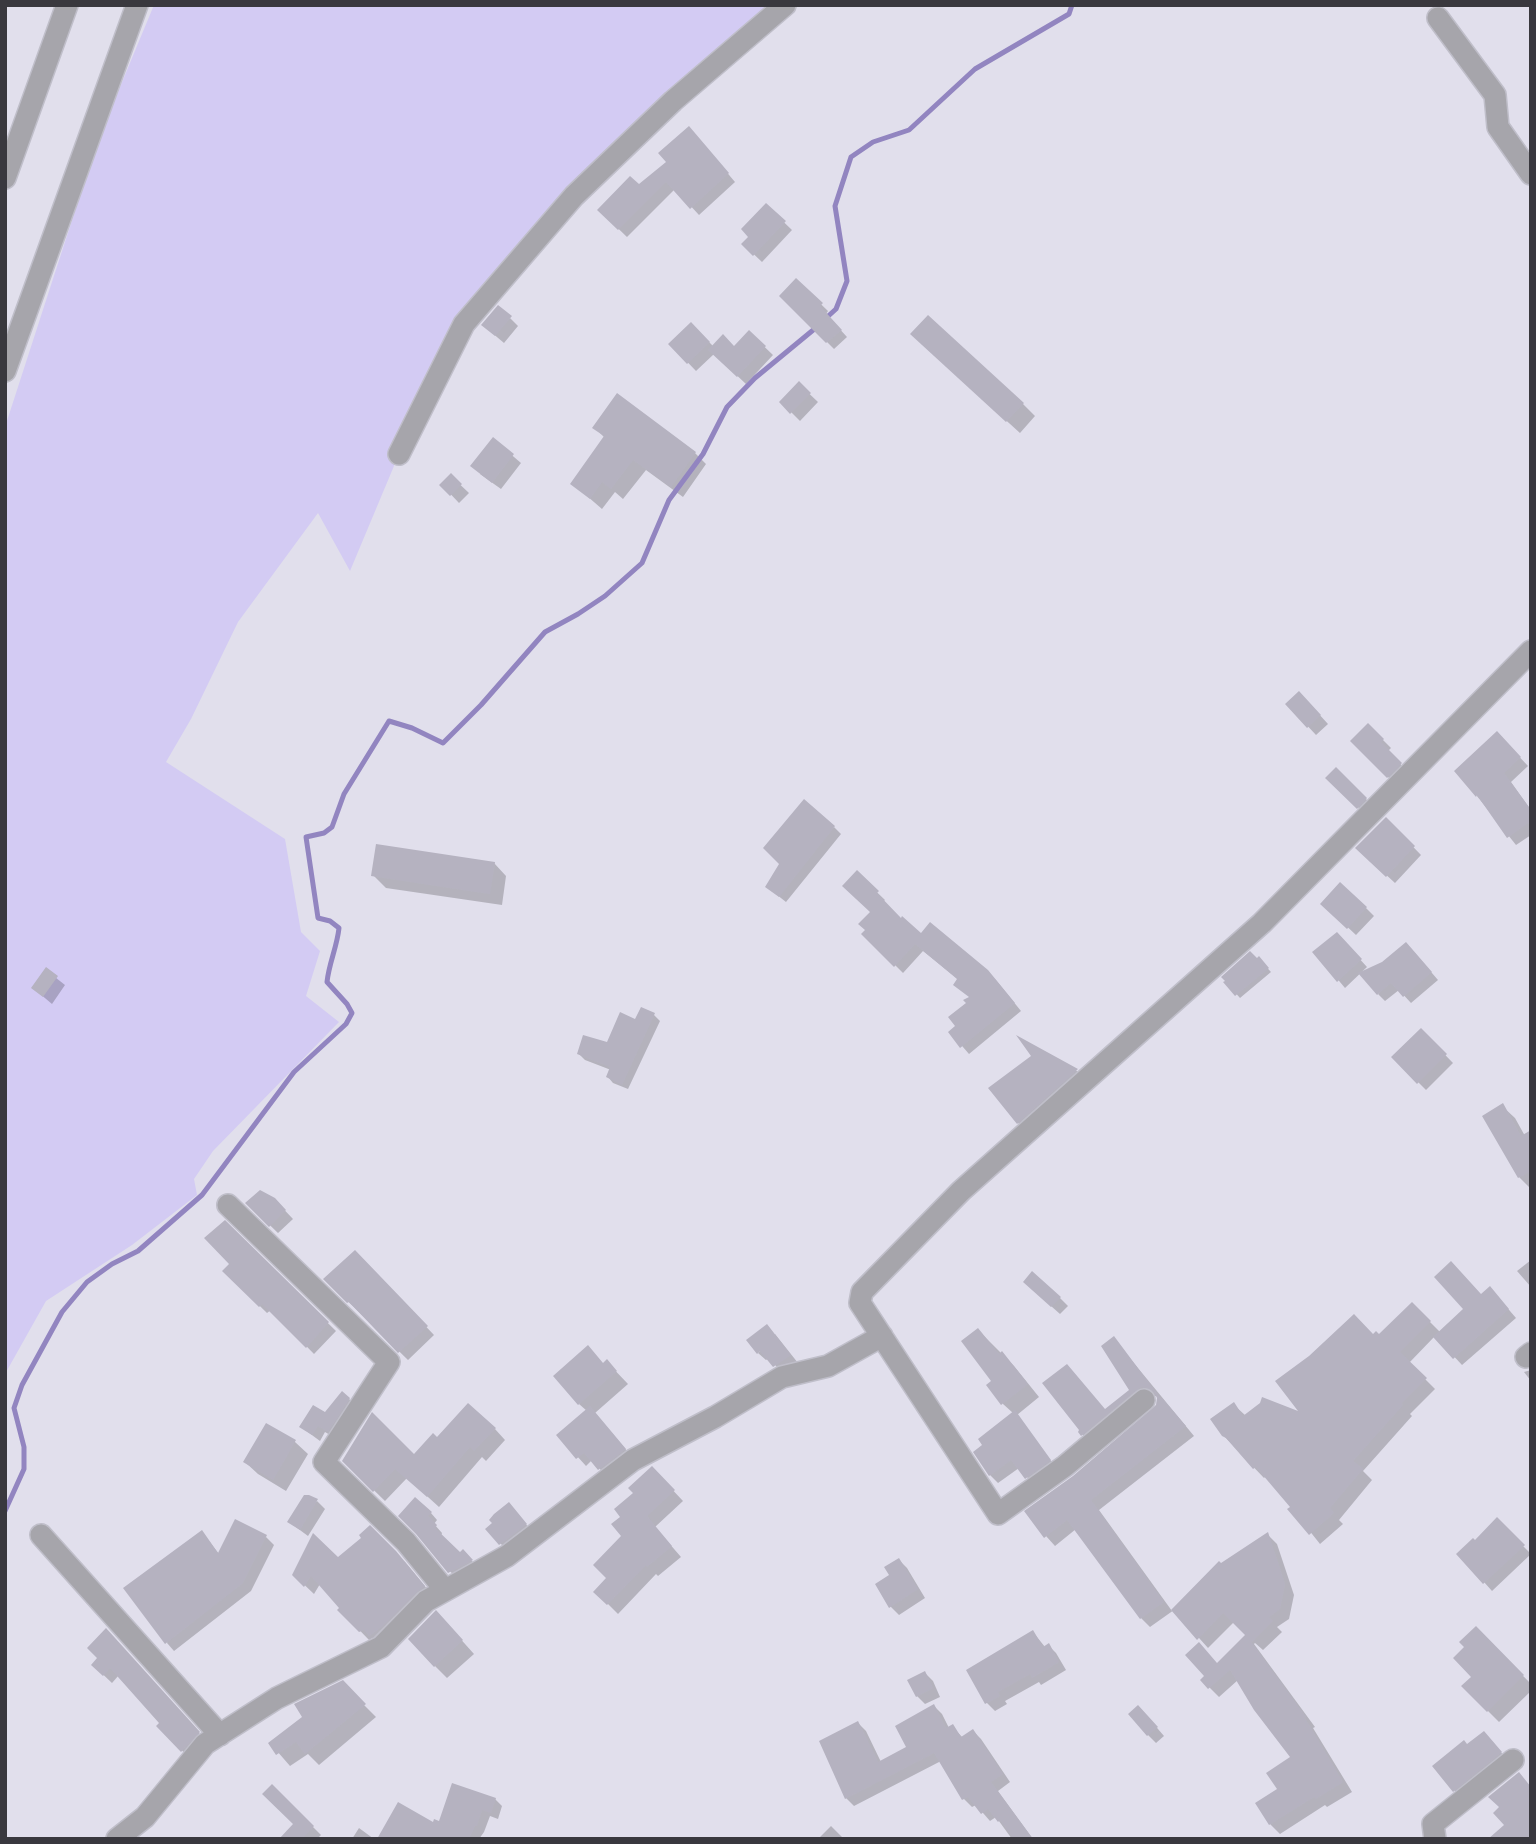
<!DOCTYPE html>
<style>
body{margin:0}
#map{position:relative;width:1536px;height:1844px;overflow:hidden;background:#e1dfec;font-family:"Open Sans",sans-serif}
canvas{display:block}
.frame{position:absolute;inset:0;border:7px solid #39383e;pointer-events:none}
</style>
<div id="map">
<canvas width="1536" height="1844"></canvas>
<div class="frame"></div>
</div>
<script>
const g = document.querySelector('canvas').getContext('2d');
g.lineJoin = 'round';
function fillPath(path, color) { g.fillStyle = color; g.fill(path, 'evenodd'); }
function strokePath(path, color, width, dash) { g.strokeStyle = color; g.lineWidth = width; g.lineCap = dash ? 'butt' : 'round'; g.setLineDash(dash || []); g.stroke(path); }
fillPath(new Path2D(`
 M154,5H785L673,101L465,324L399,454L350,571L318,513L238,622L191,719L166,762L285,839L301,932L320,951L306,996L339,1022L213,1151L194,1179L197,1195L132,1245L46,1301L5,1374V427L98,140Z`), '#d3cbf3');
fillPath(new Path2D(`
 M697,137L735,182L699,215L675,189L627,237L599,210L639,187Z
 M766,205L792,230L762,262L743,244L751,237Z
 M796,280L828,311L826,314L847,337L834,349L781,296Z
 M510,318L518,326L504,343L491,332Z
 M691,324L714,347L734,348L749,332L773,355L746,384L714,354L696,371L670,344Z
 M925,347L1023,404L1035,416L1020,433Z
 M799,384L818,402L800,421L781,402Z
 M595,428L695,453L706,464L683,497L646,470L623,499L615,492L602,509L572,483L605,438Z
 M493,439L521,463L501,489L480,474Z
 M451,476L469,493L459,503L442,485Z
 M1307,701L1328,724L1316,735L1287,704Z
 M1368,725L1391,748L1388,751L1408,772L1396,785L1352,741Z
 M1497,733L1528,766L1511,782L1531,810V835L1516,845L1457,771Z
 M1336,769L1374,807L1366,815L1328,778Z
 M1386,819L1421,855L1395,883L1357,848Z
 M834,827L841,834L786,902L767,887Z
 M494,863L506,876L502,905L386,888L373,875Z
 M857,873L885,900L883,902L901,920L921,936L995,979L1021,1011L969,1054L950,1032L958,1026L970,998L959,980L923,951L903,973L864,934L872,912Z
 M1323,904L1366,908L1374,916L1356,935Z
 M1337,934L1367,967L1345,988L1315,952Z
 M1413,951L1438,980L1411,1003L1399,990L1385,1001L1378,994Z
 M1259,959L1271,972L1240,998L1226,982Z
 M46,970L65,985L52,1004L33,988Z
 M642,1009L654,1015L660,1021L628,1089L613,1083L608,1077L611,1070L585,1060L579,1054L608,1044L636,1022Z
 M1421,1030L1453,1063L1426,1090L1394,1058Z
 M1022,1040L1077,1071L1084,1078L1026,1131L1018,1123L1033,1056Z
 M1502,1106L1515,1118L1525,1136L1531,1138V1189L1519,1177Z
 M274,1199L293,1219L278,1233L247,1203Z
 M225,1222L336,1331L314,1354L271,1310L267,1313L224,1271L231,1264Z
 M355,1252L434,1335L408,1360L325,1279Z
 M1531,1260V1287L1517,1271Z
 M1033,1290L1060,1298L1068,1306L1060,1314Z
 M1481,1296L1498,1297L1516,1318L1462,1365L1435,1336L1409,1363L1435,1389L1410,1414L1412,1416L1363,1471L1372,1480L1339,1520L1343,1524L1320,1544L1266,1476L1264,1478L1223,1435L1234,1405L1246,1416L1303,1415L1373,1336L1379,1337L1412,1304L1440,1332Z
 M978,1330L1014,1366L1039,1397L1017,1415L1057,1469L1034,1485L1019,1468L998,1483L990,1475L984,1445L1013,1413L1003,1404Z
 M775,1334L798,1363L783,1374L769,1358L766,1360L758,1353Z
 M1114,1339L1194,1436L1099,1510L1172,1611L1219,1564L1221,1566L1268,1535L1277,1544L1294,1595L1289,1619L1277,1627L1282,1632L1263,1650L1255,1643L1254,1644L1315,1727L1313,1728L1352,1792L1327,1807L1325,1805L1280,1834L1270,1824L1279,1790L1293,1758L1238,1680L1219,1697L1202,1680L1248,1635L1234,1622L1208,1648L1174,1610L1150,1627L1141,1618L1076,1529L1055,1546L1046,1536L1074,1477L1158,1406V1396H1151L1091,1444L1080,1432L1132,1391Z
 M607,1362L628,1384L595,1413L633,1458L607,1477L592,1460L586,1466L558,1435L587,1411L579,1404Z
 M1531,1370V1381L1524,1372Z
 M349,1399L356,1405L335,1438L325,1432L320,1441L301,1427Z
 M266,1425L295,1442L308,1454L286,1491L258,1474L245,1462Z
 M495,1429L505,1440L486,1461L482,1457L439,1507L407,1478L385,1501L344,1461L414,1457L438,1439Z
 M652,1468L683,1501L655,1527L681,1557L658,1576L656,1574L618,1614L596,1592L609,1578L624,1536L623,1517Z
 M317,1501L325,1509L308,1536L289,1522Z
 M431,1513L437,1520L434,1524L442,1533L441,1536L460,1554L463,1552L478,1567L457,1579L401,1516Z
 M517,1513L533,1533L508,1552L488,1529Z
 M1497,1520L1531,1554L1492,1591L1459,1554L1475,1543Z
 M202,1532L219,1554L266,1537L274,1545L251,1591L174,1651L167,1643Z
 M364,1538L405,1562L433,1596L379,1644L373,1638L369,1640L340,1610L342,1608L320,1584L314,1594L294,1575L338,1559Z
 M899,1560L907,1568L925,1598L899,1615L891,1607L892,1575Z
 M448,1625L474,1654L447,1678L435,1666Z
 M1476,1628L1531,1684V1691L1499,1722L1463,1686L1473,1677L1466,1647Z
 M1033,1632L1045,1647L1048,1645L1056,1653L1066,1670L1041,1685L1039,1682L1005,1701L1007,1704L995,1711L987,1703L968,1671Z
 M114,1638L206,1741L190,1759L159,1726L162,1723L119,1675L112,1683L93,1665Z
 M925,1673L933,1681L940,1697L925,1704L917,1696L909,1681Z
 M342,1683L376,1717L319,1765L308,1754L290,1766L270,1743L304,1717Z
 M934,1706L942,1714L949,1728L952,1726L963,1738L973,1731L981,1739L1010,1782L998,1791L1033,1839H1012L996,1817L990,1821L976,1805L972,1807L964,1799L941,1761L854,1806L846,1798L858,1723L866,1731L881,1762L908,1748Z
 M1146,1715L1164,1736L1156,1743L1148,1735Z
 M1492,1741L1508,1761L1462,1798L1454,1790L1468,1746Z
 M272,1786L321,1835L317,1839H281L295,1824Z
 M495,1799L502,1806L498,1819L490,1816L484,1832L479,1839H379L440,1824Z
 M831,1826L844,1839H818Z
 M359,1828L374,1839H352Z`), '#0003');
strokePath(new Path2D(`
 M825,319L836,309L847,281L835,206L851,157L873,142L909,130L975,69L1069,14L1072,5
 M5,1511L24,1469V1447L14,1408L22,1385L62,1312L87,1282L112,1264L138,1251L202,1195L294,1072L346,1024L352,1013L347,1004L327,982C329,963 337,947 339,928L330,921L318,918L306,837L324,833L332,827L344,794L389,721L412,728L443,743L481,705L545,632L578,614L605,596L642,563L669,500L703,454L727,407L755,378L818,326`), '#9285c0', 5);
fillPath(new Path2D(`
 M689,126L729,173L690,209L666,182L618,230L597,210L630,176L639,184L666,162L658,153Z
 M766,203L786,221L753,256L741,244L748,237L741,229Z
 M796,278L823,303L820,306L842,330L826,343L779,296Z
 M498,305L512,316L495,336L481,325Z
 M928,315L1024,403L1006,422L910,334Z
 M691,322L710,342L687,364L668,344Z
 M749,330L766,346L737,377L708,350L723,334L734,346Z
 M799,381L811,393L790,414L779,402Z
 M617,393L696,452L671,487L633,460L611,489L602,482L590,499L570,484L604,436L592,428Z
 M493,437L514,454L492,483L470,466Z
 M451,473L462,484L450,496L439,485Z
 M1299,691L1321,715L1307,728L1285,704Z
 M1368,723L1384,739L1381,742L1402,763L1387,778L1350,741Z
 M1497,731L1521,757L1504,773L1531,810V821L1507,838L1477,795L1476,797L1454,771Z
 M1336,767L1367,798L1357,809L1325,778Z
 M804,799L835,826L779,897L765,887L779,864L763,848Z
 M1386,817L1415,846L1386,877L1355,848Z
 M376,844L495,862L490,894L371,876Z
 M857,870L879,891L877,893L901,918L902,916L921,933L930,922L988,970L1015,1003L960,1048L948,1032L955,1026L948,1017L966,1003L963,1000L969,997L953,985L957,979L915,944L894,967L861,934L865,930L858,924L870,912L842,886Z
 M1340,882L1367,907L1347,929L1320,904Z
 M1337,932L1362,959L1337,982L1312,952Z
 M1406,942L1432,972L1403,997L1391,983L1377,995L1358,973L1382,962Z
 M1250,951L1257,958L1259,956L1269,968L1235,996L1223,982L1225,981L1221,977Z
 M46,967L58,976L43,997L31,988Z
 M641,1007L655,1013L622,1085L606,1077L610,1067L577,1054L583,1035L607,1042L620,1012L635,1019Z
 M1421,1028L1447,1054L1417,1084L1391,1057Z
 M1016,1035L1078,1069L1017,1124L988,1088L1031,1056Z
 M1503,1103L1521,1136L1531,1130V1171L1518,1178L1482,1116Z
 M260,1190L275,1198L286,1210L269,1227L245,1203Z
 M225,1220L329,1322L306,1348L262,1304L259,1307L222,1271L229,1264L204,1238Z
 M355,1250L428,1326L398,1353L349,1302L347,1303L323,1279Z
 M1451,1261L1481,1294L1490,1286L1509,1309L1453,1359L1433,1337L1463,1309L1434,1277Z
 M1032,1271L1061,1297L1051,1307L1023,1282Z
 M1412,1302L1431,1321L1400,1352L1427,1378L1402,1403L1403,1405L1353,1461L1363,1469L1330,1508L1334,1513L1309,1535L1287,1509L1290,1507L1256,1467L1253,1469L1226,1438L1222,1436L1210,1419L1234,1402L1243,1416L1260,1403L1262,1397L1298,1411L1275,1381L1309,1356L1354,1314L1373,1334L1376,1331L1379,1334Z
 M767,1324L791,1355L773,1367L760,1351L757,1354L746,1340Z
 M978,1328L999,1354L1002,1351L1028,1384L1001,1405L986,1385L991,1381L961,1341Z
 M1114,1336L1161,1399L1162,1398L1186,1426L1091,1500L1164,1602L1140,1619L1067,1520L1044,1538L1024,1511L1073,1476L1156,1405L1157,1398L1154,1392L1148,1388L1141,1387L1081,1436L1078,1432L1079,1430L1042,1383L1067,1364L1105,1409L1129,1390L1101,1346Z
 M588,1345L603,1363L607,1359L617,1371L578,1405L553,1376Z
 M342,1391L350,1398L328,1432L318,1426L312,1435L299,1427L313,1405L325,1412Z
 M468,1403L496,1428L474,1451L470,1447L427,1497L395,1469L373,1492L342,1461L372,1412L414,1454L433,1433L437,1437Z
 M590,1406L626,1449L598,1470L584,1453L576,1459L556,1435Z
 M1015,1410L1051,1460L1025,1479L1011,1460L989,1476L973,1452L982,1445L978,1439Z
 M266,1423L296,1440L273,1480L243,1462Z
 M652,1466L675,1490L647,1516L672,1546L647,1567L646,1565L607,1605L593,1592L606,1578L593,1565L621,1536L611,1524L620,1517L614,1509L633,1493L628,1488Z
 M304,1495H309L318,1499L300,1530L287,1522Z
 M415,1497L432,1512L428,1516L437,1525L435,1528L460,1552L463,1549L473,1560L448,1573L416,1534L398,1516Z
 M509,1502L527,1524L499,1545L485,1529L492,1523L489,1520L494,1514Z
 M1497,1517L1525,1545L1483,1584L1456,1554L1473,1538L1475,1540Z
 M235,1519L267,1535L243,1583L165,1644L123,1588L202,1530L218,1553Z
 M370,1525L396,1551L425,1586L417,1592L382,1627L369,1636L364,1630L359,1632L337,1610L339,1608L311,1576L304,1587L292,1575L313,1533L338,1557L361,1538L359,1535Z
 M1268,1532L1285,1584L1280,1609L1269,1617L1273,1621L1252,1642L1249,1639L1306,1717L1305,1718L1343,1782L1316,1799L1314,1797L1269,1825L1255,1803L1277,1789L1266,1773L1290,1757L1254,1710L1230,1670L1208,1689L1200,1680L1204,1676L1185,1655L1199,1642L1217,1663L1245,1635L1223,1613L1197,1640L1171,1610L1219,1561L1221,1563Z
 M899,1558L918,1589L889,1608L875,1584L889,1575L884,1567Z
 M436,1610L463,1640L434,1667L408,1639Z
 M1476,1626L1524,1675L1487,1712L1461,1686L1471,1677L1453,1658L1464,1647L1459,1642Z
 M106,1628L200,1732L181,1752L156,1726L159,1723L110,1668L103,1676L91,1665L97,1658L87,1648Z
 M1033,1630L1043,1647L1049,1643L1059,1662L1032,1678L1030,1674L998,1692L1000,1696L985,1704L966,1670Z
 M925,1671L933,1688L916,1697L907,1680Z
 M343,1680L366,1704L305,1754L296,1742L276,1755L268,1743L302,1717L294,1704Z
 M934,1704L946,1728L953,1724L961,1737L973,1729L1003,1774L991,1782L1033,1839H1014L1000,1820L998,1822L988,1809L981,1814L968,1797L962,1800L934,1753L845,1799L819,1741L858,1721L878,1762L906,1747L895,1726Z
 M1138,1705L1158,1727L1147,1736L1128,1714Z
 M1484,1731L1502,1752L1453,1792L1432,1766L1464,1740L1467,1744Z
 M1519,1772L1531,1787V1839H1488L1504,1825L1493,1813L1499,1807L1488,1797Z
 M452,1783L496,1798L491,1813L482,1810L477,1826H475L469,1839H377L398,1802L433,1822L434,1819L439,1821Z
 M272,1784L314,1826L302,1839H279L293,1824L262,1794Z`), '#b5b2c0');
const minor = new Path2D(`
 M1438,18L1495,95L1498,127L1531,174
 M5,178L67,5
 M5,371L137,5
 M399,454L464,324L574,196L673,101L785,5
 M228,1205L389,1362L324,1462L406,1542L445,1590
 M1526,1357L1531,1353
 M1144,1400L1065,1466L998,1514L860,1303L862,1292L961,1191L1262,923L1531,651
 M41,1535L220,1735
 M117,1839L145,1817L205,1744L277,1698L381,1647L426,1601L507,1556L633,1460L715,1417L782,1377L828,1366L882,1336
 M1435,1839L1433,1824L1513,1760`);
strokePath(minor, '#bfbec9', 24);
strokePath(minor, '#a6a5ab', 21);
</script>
